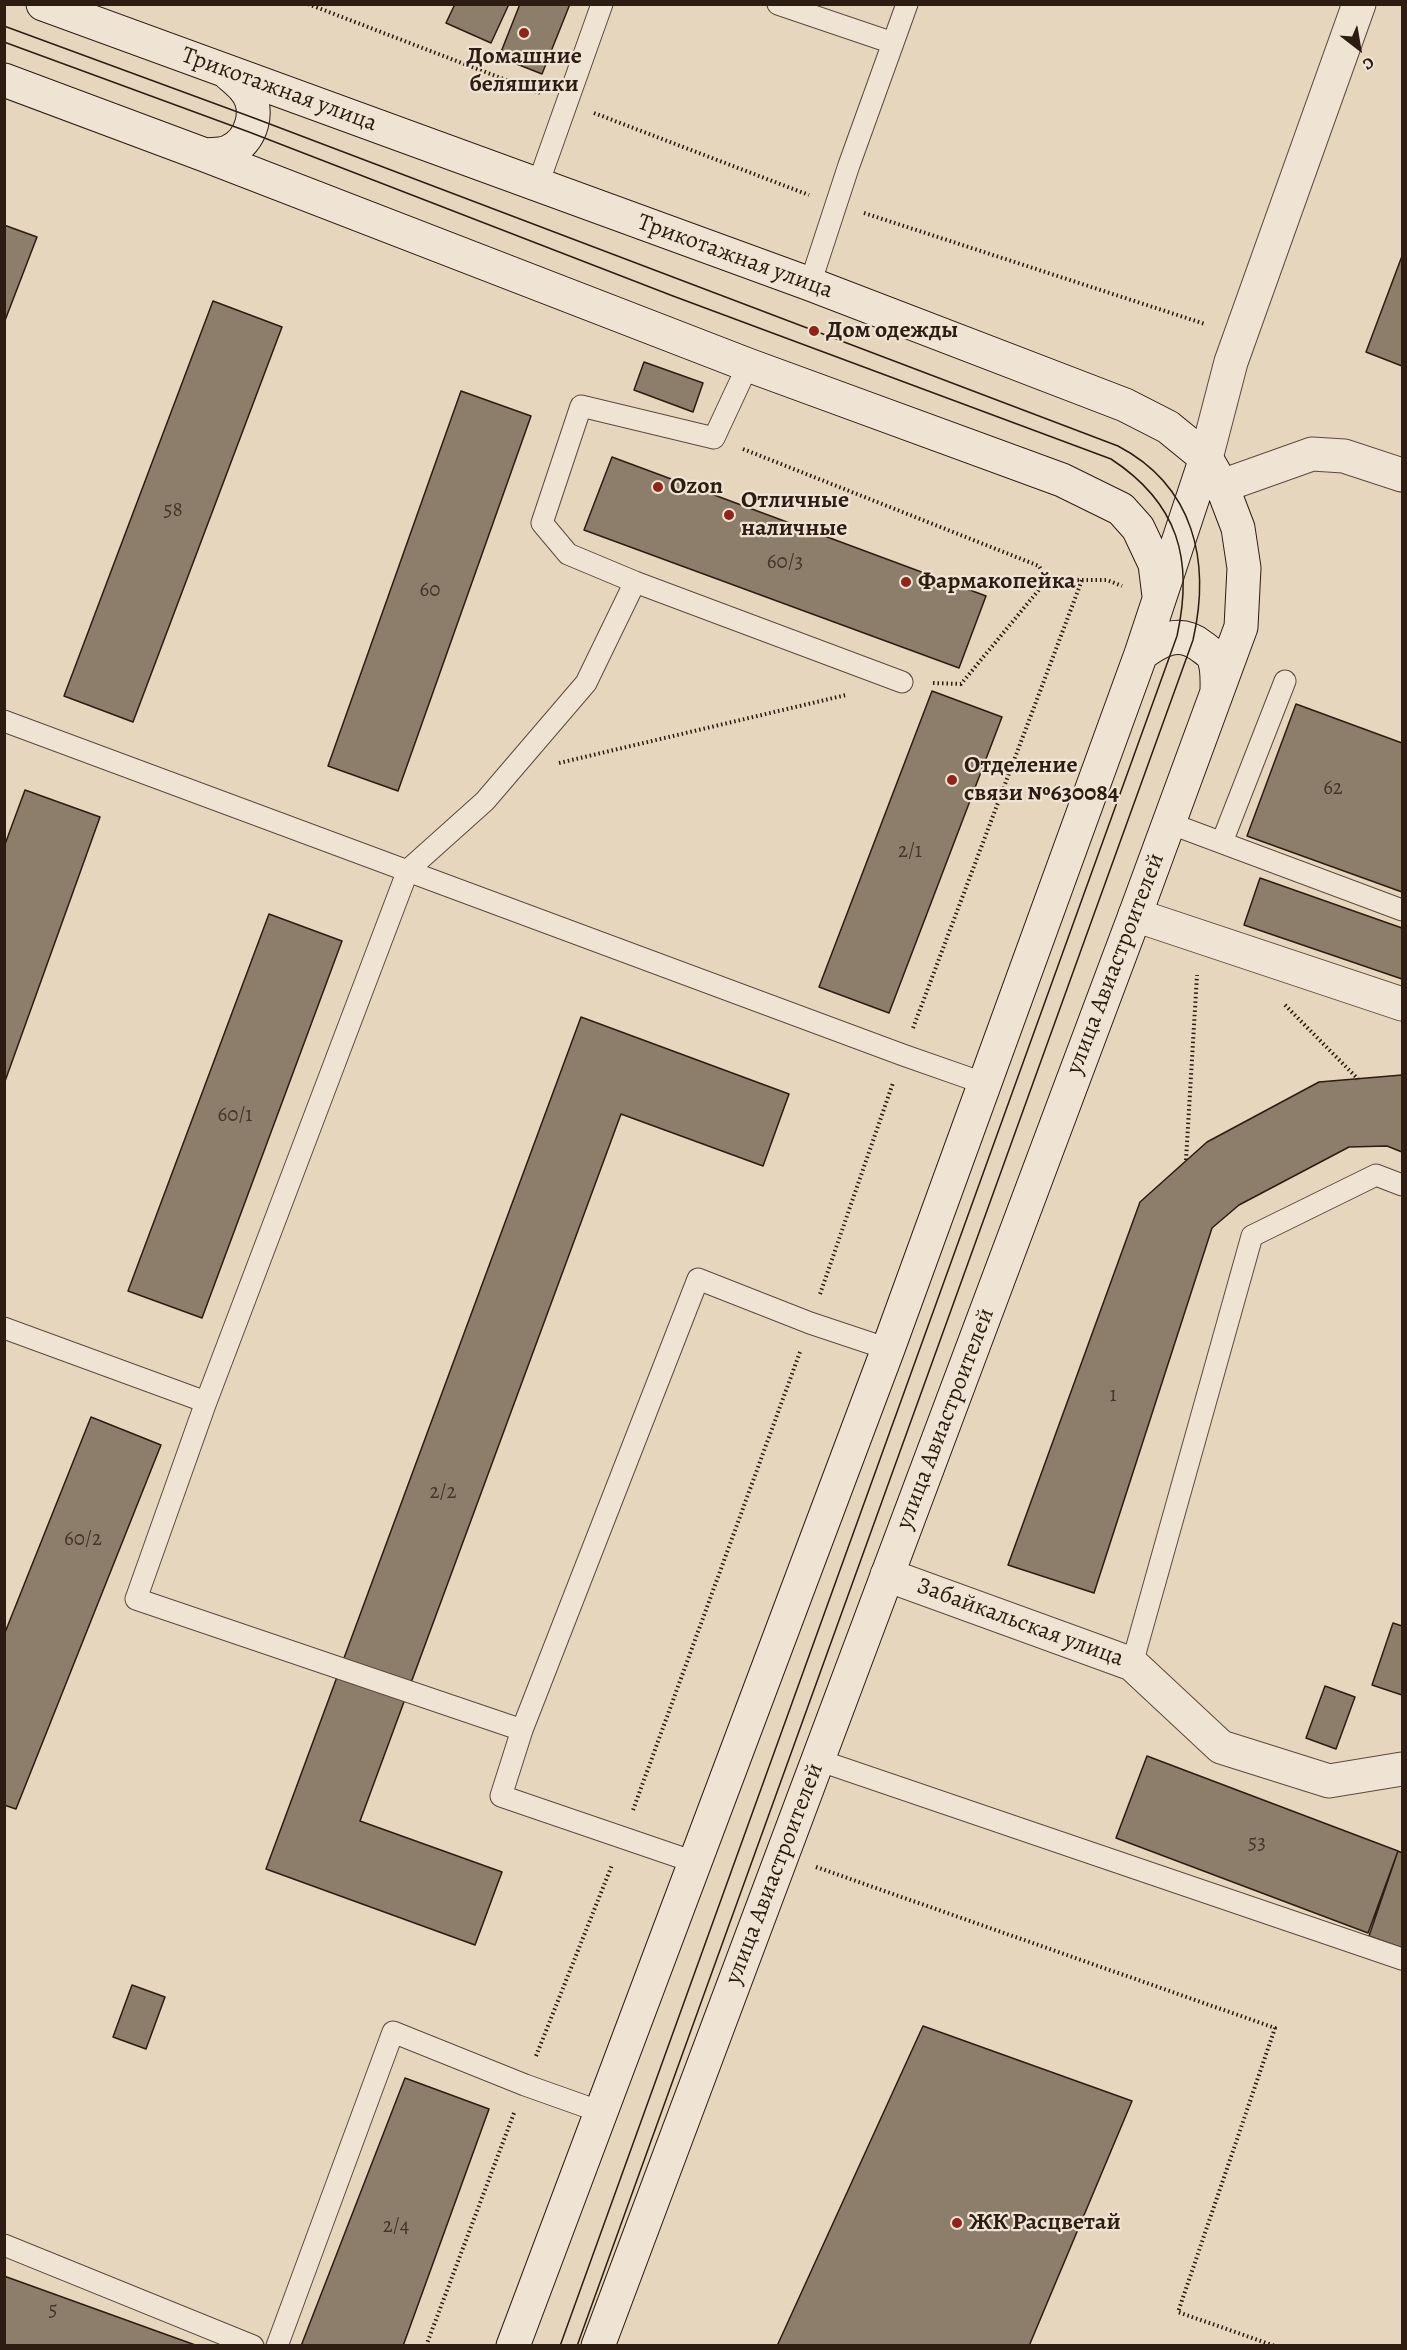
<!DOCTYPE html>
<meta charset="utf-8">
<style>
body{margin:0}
#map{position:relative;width:1407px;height:2350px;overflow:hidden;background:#e6d6bd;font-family:Alegreya,serif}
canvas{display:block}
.frame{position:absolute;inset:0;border:6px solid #2d1c12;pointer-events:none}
.north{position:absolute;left:1329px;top:18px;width:60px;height:60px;-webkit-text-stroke:4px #efe4d4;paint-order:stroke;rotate:149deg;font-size:16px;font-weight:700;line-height:24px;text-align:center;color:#2d1c12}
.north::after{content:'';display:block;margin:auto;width:21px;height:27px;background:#2d1c12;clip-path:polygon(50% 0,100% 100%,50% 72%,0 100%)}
</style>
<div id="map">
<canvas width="1407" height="2350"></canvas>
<div class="frame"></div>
<div class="north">С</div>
</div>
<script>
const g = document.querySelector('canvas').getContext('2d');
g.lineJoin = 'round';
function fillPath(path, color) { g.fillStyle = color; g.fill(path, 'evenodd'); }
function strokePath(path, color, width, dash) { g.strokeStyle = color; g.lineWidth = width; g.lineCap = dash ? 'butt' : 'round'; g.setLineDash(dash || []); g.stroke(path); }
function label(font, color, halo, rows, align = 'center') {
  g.font = font + ' Alegreya,serif'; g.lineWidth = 4.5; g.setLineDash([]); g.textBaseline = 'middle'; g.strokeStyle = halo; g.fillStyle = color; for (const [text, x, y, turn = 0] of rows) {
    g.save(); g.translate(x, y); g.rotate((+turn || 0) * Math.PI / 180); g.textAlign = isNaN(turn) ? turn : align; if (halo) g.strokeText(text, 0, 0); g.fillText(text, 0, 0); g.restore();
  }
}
const building = new Path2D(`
 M455,4H509L491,43L446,23Z
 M520,4H570L542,74L499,57Z
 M4,225L37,237L4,323Z
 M1402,256V366L1366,352Z
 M213,301L282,327L133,722L64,696Z
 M644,362L703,383L693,412L634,390Z
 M461,391L531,416L398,791L328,766Z
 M612,457L986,596L959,668L584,530Z
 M932,691L1002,717L889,1013L819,987Z
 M1296,704L1402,743V892L1247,836Z
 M25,790L100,817L4,1084V847Z
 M1260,878L1402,928V979L1244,925Z
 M269,914L342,941L202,1318L128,1291Z
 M581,1017L789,1094L763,1166L621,1114L360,1821L502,1872L475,1945L266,1869Z
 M1402,1075V1152L1387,1146L1349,1147L1239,1205L1212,1228L1094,1593L1008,1565L1140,1202L1207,1142L1319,1082Z
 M91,1417L161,1445L16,1809L4,1805V1635Z
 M1393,1623L1402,1626V1695L1372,1685Z
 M1325,1686L1355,1697L1336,1749L1306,1738Z
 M1147,1756L1398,1851L1368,1933L1116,1838Z
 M1398,1851L1402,1853V1948L1369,1936Z
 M132,1985L165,1997L146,2049L113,2037Z
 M923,2026L1132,2101L1029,2346H777Z
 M405,2078L489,2109L403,2346H301Z
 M4,2276L198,2346H4Z`);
fillPath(building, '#8d7d6b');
strokePath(building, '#2d1c12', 1.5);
const service = new Path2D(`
 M778,4L893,43L907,4
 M538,184L602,4
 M810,284L849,165L893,43
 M748,365L714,438L581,406L542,523L568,554L635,582L902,682
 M4,721L903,1055L983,1083
 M1169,823L1402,910
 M1222,842L1285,681
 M4,1328L206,1402L136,1599L522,1730L501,1796L694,1862
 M206,1402L408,870L485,801L586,683L635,582
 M1132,1664L1252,1236L1376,1175L1402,1185
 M522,1730L698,1279L810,1323L888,1349
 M818,1760L1402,1959
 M4,2245L253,2346
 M277,2346L393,2032L525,2085L601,2112`);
const minor = new Path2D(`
 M1206,458L1231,362L1359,4
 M1222,486L1312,454L1344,456L1402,475
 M1135,915L1402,1004
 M887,1575L1132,1664L1221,1747L1329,1781L1402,1769`);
const secondary = new Path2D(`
 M43,4L810,284L1125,405L1168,427L1206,458L1222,486L1238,528L1244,568L1241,627L1135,915L598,2346
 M4,80L205,155L748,365L1062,480L1121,509L1138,528L1155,564L1159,596
 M205,155C212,154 221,155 228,152C252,142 262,108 244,88C239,82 232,77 227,72
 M1141,654C1160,640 1179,629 1201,646C1205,649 1212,653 1214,659C1218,669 1217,680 1217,692
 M513,2346L888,1349L1141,654L1206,458`);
strokePath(service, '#5b4a3d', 23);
strokePath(minor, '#5b4a3d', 35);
strokePath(secondary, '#2d1c12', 35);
strokePath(new Path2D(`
 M308,4L540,93
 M594,113L809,195
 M864,213L1205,324
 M743,449L1039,566L1047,580
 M933,683L961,684L1047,580H1107L1122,586
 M559,763L846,695
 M1285,1005L1358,1079
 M913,1028L1082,580
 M1186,1160L1197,975
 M820,1294L893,1083
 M633,1810L800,1352
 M816,1867L1275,2028L1178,2312L1275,2346
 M536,2056L612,1865
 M426,2346L514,2113`), '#2d1c12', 4, [1.5, 3]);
strokePath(service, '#efe4d4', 21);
strokePath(minor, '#efe4d4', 33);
strokePath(secondary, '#efe4d4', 33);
strokePath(new Path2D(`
 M4,26L254,118L1118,446C1194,486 1211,561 1193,640L577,2346
 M4,42L249,132L673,296L1111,459C1178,503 1194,559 1177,636L560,2346`), '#2d1c12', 1.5);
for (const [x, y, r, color] of [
 [524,33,6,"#8f2418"],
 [814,331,6,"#8f2418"],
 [658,487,6,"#8f2418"],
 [729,515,6,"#8f2418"],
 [906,582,6,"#8f2418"],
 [952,780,6,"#8f2418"],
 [957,2223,6,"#8f2418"]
]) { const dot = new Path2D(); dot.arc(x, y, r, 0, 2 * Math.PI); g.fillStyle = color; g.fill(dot); strokePath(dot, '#efe4d4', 2); }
label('21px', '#453428', null, [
 ["58",173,511],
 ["60/3",785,563],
 ["60",430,591],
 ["62",1333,789],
 ["2/1",910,852],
 ["60/1",235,1116],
 ["1",1113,1396],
 ["2/2",443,1493],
 ["60/2",83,1540],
 ["53",1257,1844],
 ["2/4",396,2227],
 ["5",53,2311]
]);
label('bold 24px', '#2d1c12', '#efe4d4', [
 ["Домашние",524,57,"center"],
 ["беляшики",524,85,"center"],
 ["Дом одежды",826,331],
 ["Ozon",670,487],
 ["Отличные",741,501],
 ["наличные",741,529],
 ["Фармакопейка",918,582],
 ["Отделение",964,766],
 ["связи №630084",964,794],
 ["ЖК Расцветай",969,2223]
], 'left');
label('24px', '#2d1c12', '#efe4d4', [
 ["Трикотажная улица",279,90,20],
 ["Трикотажная улица",735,257,20],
 ["улица Авиастроителей",1116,964,-69],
 ["улица Авиастроителей",946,1419,-69],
 ["Забайкальская улица",1020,1623,20],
 ["улица Авиастроителей",775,1874,-69]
]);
</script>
